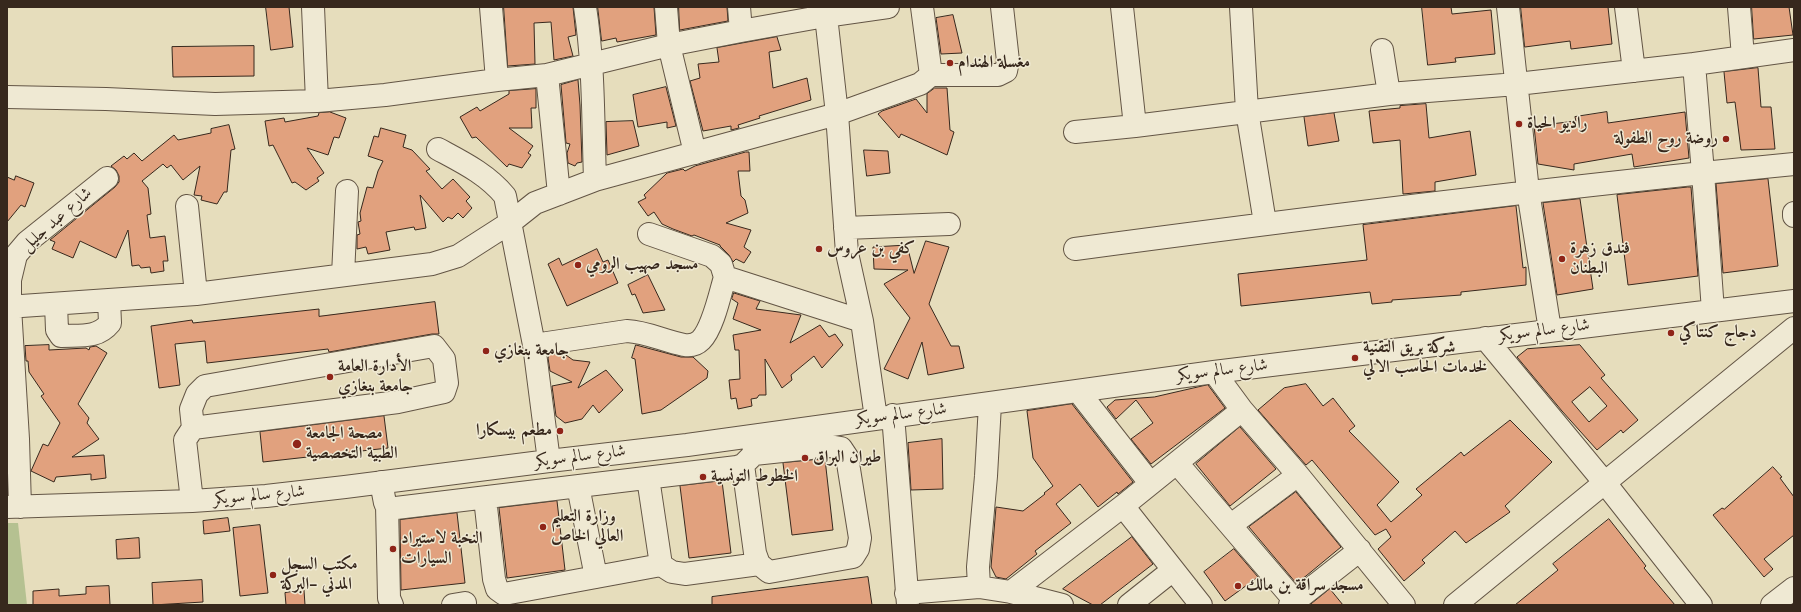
<!DOCTYPE html>
<meta charset="utf-8">
<style>
body{margin:0}
#map{position:relative;width:1801px;height:612px;overflow:hidden;background:#e6ddbc;font-family:Cardo,serif}
canvas{display:block}
.frame{position:absolute;inset:0;border:8px solid #37281d;pointer-events:none}
</style>
<div id="map">
<canvas width="1801" height="612"></canvas>
<div class="frame"></div>
</div>
<script>
const g = document.querySelector('canvas').getContext('2d');
g.lineJoin = 'round';
function fillPath(path, color) { g.fillStyle = color; g.fill(path, 'evenodd'); }
function strokePath(path, color, width, dash) { g.strokeStyle = color; g.lineWidth = width; g.lineCap = dash ? 'butt' : 'round'; g.setLineDash(dash || []); g.stroke(path); }
function label(font, color, halo, rows, align = 'center') {
  g.font = font + ' Cardo,Amiri,serif'; g.lineWidth = 3; g.setLineDash([]); g.textBaseline = 'middle'; g.strokeStyle = halo; g.fillStyle = color; for (const [text, x, y, turn = 0] of rows) {
    g.save(); g.translate(x, y); g.rotate((+turn || 0) * Math.PI / 180); g.textAlign = isNaN(turn) ? turn : align; if (halo) g.strokeText(text, 0, 0); g.fillText(text, 0, 0); g.restore();
  }
}
fillPath(new Path2D(`
 M7,523H18L27,605H7Z`), '#b5c191');
const building = new Path2D(`
 M266,7H289L293,47L271,50Z
 M504,7H573L576,35L568,37L573,56L554,60L551,22L534,23L535,64L508,66Z
 M598,7H654L656,35L617,42L616,38L602,41Z
 M679,7H727L728,21L680,30Z
 M1422,7H1451L1452,14L1491,10L1495,54L1455,58L1456,62L1428,65Z
 M1521,7H1608L1612,44L1571,49L1570,41L1525,47Z
 M1752,7H1789L1793,35L1754,39Z
 M953,15L962,53L941,54L936,18Z
 M777,37L781,50L769,52L773,88L807,78L811,100L759,116L760,118L738,125L739,128L731,130V126L703,131L690,81L700,78L698,64L719,62L717,48Z
 M254,46V76L173,77L172,47Z
 M1758,68L1761,107H1771L1775,149L1741,150L1735,102L1727,103L1724,72Z
 M578,80L580,105L582,162L577,163L575,166L568,163L567,153L570,144L566,143L561,85Z
 M666,87L676,126L667,128V122L638,127L633,95Z
 M935,88H947L950,130L954,132L947,155L901,134L899,138L878,114L882,111L916,99L927,113V94Z
 M536,89V108H531L532,128H509L533,146L528,153L531,155L522,168L509,164L507,167L476,137L472,138L460,117L477,107L480,111L509,94V91Z
 M1426,104L1429,138L1470,131L1476,175L1435,182V191L1403,194L1400,140L1373,143L1369,111L1400,108V106Z
 M330,112L346,118L339,138L334,137L328,155L307,148L324,173L317,178L319,181L306,190L295,182L292,183L273,145L269,146L265,121L284,118L285,122L318,116L319,113Z
 M1607,112L1608,123L1685,112L1689,158L1634,167L1632,154L1574,164V170L1538,164L1534,126L1576,121L1575,117Z
 M1334,113L1339,141L1308,146L1304,117Z
 M633,121L639,146L607,155L606,122Z
 M229,125L235,149L231,150L227,192H224L217,204L201,200L202,196L194,195L200,166L183,180L171,165L167,168L163,164L142,181L148,188L151,214L147,215L150,238L165,236L168,261H163L164,271L151,273L150,267L141,268L139,265L132,266L128,230L116,258L80,241L73,258L52,249L55,242L50,240L115,187L119,182V176L116,170L111,166L124,156L127,159L134,153L142,161L174,135L178,140L211,133V129Z
 M381,128L406,135L403,147L412,150L430,169L426,171L442,189L453,179L470,197L466,201L472,208L463,218L458,213L452,219L448,217L443,222L420,195L426,228L415,230L414,227L386,232L390,250L368,254L366,247L357,249V235L360,234L358,222L361,221L360,213L367,187L373,188L378,171L383,161L368,156L374,136L378,137Z
 M864,150L888,151L890,173L867,176Z
 M746,152H749L750,171H738L741,196L745,200L748,213L726,223L751,230L744,247L751,252L744,263L736,259L733,262L729,255L720,246V245L694,235L692,236L673,229L662,224L654,212L648,216L638,202L646,198L644,195L667,173L683,169L685,171L695,166Z
 M16,176L34,183L25,207L21,205L7,222V177L14,180Z
 M1768,179L1778,266L1723,273L1716,184Z
 M1688,187H1691L1698,276L1628,285L1617,195Z
 M1580,199L1593,289L1557,295L1543,203Z
 M1516,206L1523,268L1526,267V285L1461,292V295L1392,300V302L1372,304L1370,292L1241,306L1238,274L1367,260L1363,225Z
 M926,241L949,247L929,304L951,346H959L964,368L928,375L922,342L908,379L884,369L910,318L884,284L908,270L874,269L873,247L907,245L914,273Z
 M597,249L603,262L608,260L618,283L567,306L548,264L559,258L562,265Z
 M648,275L665,310L643,313L635,294L632,295L628,285Z
 M734,293L760,301L756,309L801,315L790,343L820,325L829,337L835,334L843,345L822,368L814,356L791,375L792,380L782,388L765,359L766,395H759L757,398L751,399L752,406L738,409L736,398L731,399L729,380L740,379L739,350H735L733,335L761,330L733,319L738,303L732,299Z
 M435,302L439,334H432L329,352L328,349L207,363L205,341L175,344L180,385L159,388L151,326L192,320L193,323L319,309V316Z
 M49,345V350L86,348L89,350L90,347L96,346L107,353L78,404L89,418L87,423L99,439L72,457L104,455L106,478L91,480V474L56,477L54,482L31,471L43,444L48,446L60,423L41,396L44,394L29,372L28,361H26L25,346Z
 M636,345L681,357H693L708,371L707,378L661,410L642,414L635,359L632,358Z
 M1580,345L1605,375L1601,378L1638,420L1623,433L1621,430L1597,450L1562,411L1517,357L1527,349ZM1590,387L1607,406L1589,422L1572,402Z
 M563,353L573,360L590,362L578,388L606,370L623,390L599,413L593,405L582,419L565,423L556,416L552,386L572,382L550,371L548,358L549,355Z
 M1306,384L1323,406L1333,398L1355,426L1349,431L1399,482L1377,505L1391,522L1422,495L1416,489L1461,452L1464,456L1510,420L1552,462L1505,506L1510,512L1466,543L1455,531L1422,560L1425,563L1404,581L1378,549L1391,537L1386,529L1375,535L1312,460L1306,465L1258,410L1284,388Z
 M1208,385L1225,408L1151,464L1131,439L1153,423L1136,400L1116,419L1107,407L1115,400L1154,397Z
 M1072,404L1133,482L1118,494L1117,492L1098,507L1080,484L1056,504L1071,523L1035,551L1037,554L1006,579L996,577L991,567L996,507L1023,511L1045,494L1044,493L1053,486L1033,458L1027,411Z
 M384,416L388,448L263,462L260,432Z
 M1240,427L1276,469L1230,506L1196,464Z
 M942,439L943,489L911,490L908,443Z
 M825,459L833,530L792,535L783,463Z
 M1773,467L1782,477L1780,478L1794,497V535L1764,559L1773,569L1764,577L1713,515L1722,508L1724,509Z
 M722,481L731,553L689,558L680,486Z
 M1296,492L1341,547L1306,576L1296,583L1249,527Z
 M557,501L565,570L507,578L499,508Z
 M457,513L465,583L401,590L400,520Z
 M228,518L230,531L204,534L203,521Z
 M1609,519L1646,566L1644,568L1675,605H1515L1558,570L1553,564Z
 M260,525L268,593L240,596L233,528Z
 M1132,537L1153,564L1100,605H1093L1063,589Z
 M139,538L140,558L117,559L116,540Z
 M1234,549L1258,577L1225,601L1204,572Z
 M868,577L872,605H712V597Z
 M202,580L203,602L153,605L152,583Z
 M109,586L110,605H33V591L59,589V596L86,594V587Z
 M1330,589L1343,605H1310Z
 M304,590L305,605H286L285,593Z`);
fillPath(building, '#e1a17e');
strokePath(building, '#37281d', 1);
const minor = new Path2D(`
 M313,7L317,101
 M491,7L497,80
 M585,7C594,64 593,122 595,180
 M666,7L669,45L695,153
 M739,7L741,31
 M825,7L837,114L847,253L862,321L876,418
 M1122,7L1135,126
 M1241,7L1247,111L1265,223
 M1508,7L1528,191L1550,330
 M1626,7L1634,71
 M1739,7L1743,57
 M1382,50L1389,94
 M1794,50L1694,64L1703,173L1794,164
 M547,75L559,194
 M931,75H998L1006,71L1008,61L1002,7
 M7,97L106,99L215,104L317,101L385,95L497,80L547,75L669,45L741,31L825,16L888,7
 M1075,132L1135,126L1389,94L1517,84L1694,64
 M438,149C462,162 487,174 505,196L534,345L549,461
 M187,206L196,294
 M1794,213V216
 M845,228L949,224
 M649,234L712,256L721,264L725,277L862,321
 M1075,249C1284,221 1493,195 1703,173L1713,311
 M343,275L347,191
 M56,304L57,330L61,336C80,335 97,339 110,323L109,300
 M7,307L196,294L432,264L458,256L511,222L535,203L595,180L837,114L920,84L931,75L922,7
 M1485,338L1605,483L1701,605
 M534,345L627,331C647,332 664,341 684,345C690,346 696,345 701,340C713,328 720,294 725,277
 M1214,372L1242,410L1298,475L1404,605
 M1078,391L1150,483
 M893,415L908,605
 M1177,463L1295,601
 M743,465L755,553L759,564L769,572L853,557L858,549L860,538L847,457L841,448L829,446L754,454
 M381,482L385,503L391,508H396L737,467L743,465L754,454L753,436
 M578,486L596,577
 M485,498L494,579L497,589L504,594L661,565L648,478
 M192,501L185,440L193,428L191,409L197,394L205,386L434,346L444,359L447,383L444,392L398,402L193,428
 M387,505L389,598L392,605
 M1123,506L1201,605
 M7,507L192,501L266,496L345,487L549,461L687,445L1214,372L1794,301
 M20,507L18,439L10,307V280L16,255L27,242L107,178
 M1231,525L1298,475
 M661,565L672,572L685,574L759,564
 M979,587L978,567L986,476L990,404
 M1011,592L1123,506L1242,410
 M906,593L979,587L1011,592L1062,605
 M453,605L465,603
 M1129,605L1173,570
 M1290,605L1360,550
 M1455,605L1794,328
 M1772,605L1794,588`);
strokePath(minor, '#635545', 24);
strokePath(minor, '#efe9d3', 22);
for (const [x, y, r, color] of [
 [950,63,4,"#8f2418"],
 [1519,124,4,"#8f2418"],
 [1726,139,4,"#8f2418"],
 [819,249,4,"#8f2418"],
 [1562,259,4,"#8f2418"],
 [578,265,4,"#8f2418"],
 [1671,333,4,"#8f2418"],
 [486,351,4,"#8f2418"],
 [1355,358,4,"#8f2418"],
 [330,377,4,"#8f2418"],
 [560,431,4,"#8f2418"],
 [297,444,5,"#8f2418"],
 [805,458,4,"#8f2418"],
 [703,477,4,"#8f2418"],
 [543,527,4,"#8f2418"],
 [393,549,4,"#8f2418"],
 [273,575,4,"#8f2418"],
 [1238,586,4,"#8f2418"]
]) { const dot = new Path2D(); dot.arc(x, y, r, 0, 2 * Math.PI); g.fillStyle = color; g.fill(dot); strokePath(dot, '#efe9d3', 1.5); }
label('bold 17px', '#37281d', '#efe9d3', [
 ["مغسلة الهندام",958,63],
 ["راديو الحياة",1527,124],
 ["روضة روح الطفولة",1718,139,"right"],
 ["كفي بن عروس",827,249],
 ["فندق زهرة",1570,249],
 ["البطنان",1570,269],
 ["مسجد صهيب الرومي",586,265],
 ["دجاج كنتاكي",1679,333],
 ["شركة بريق التقنية",1363,348],
 ["لخدمات الحاسب الالي",1363,368],
 ["جامعة بنغازي",494,351],
 ["الأدارة العامة",338,367],
 ["جامعة بنغازي",338,387],
 ["مطعم بيسكارا",552,431,"right"],
 ["مصحة الجامعة",306,434],
 ["الطبية التخصصية",306,454],
 ["طيران البراق",813,458],
 ["الخطوط التونسية",711,477],
 ["وزارة التعليم",551,517],
 ["العالي الخاص",551,537],
 ["النخبة لاستيراد",401,539],
 ["السيارات",401,559],
 ["مكتب السجل",281,565],
 ["المدني -البركة",281,585],
 ["مسجد سراقة بن مالك",1246,586]
], 'left');
label('17px', '#37281d', '#efe9d3', [
 ["شارع عبد جليل",57,220,-41],
 ["شارع سالم سويكر",1544,331,-7],
 ["شارع سالم سويكر",1222,371,-7],
 ["شارع سالم سويكر",901,415,-7],
 ["شارع سالم سويكر",580,457,-7],
 ["شارع سالم سويكر",259,496,-5]
]);
</script>
